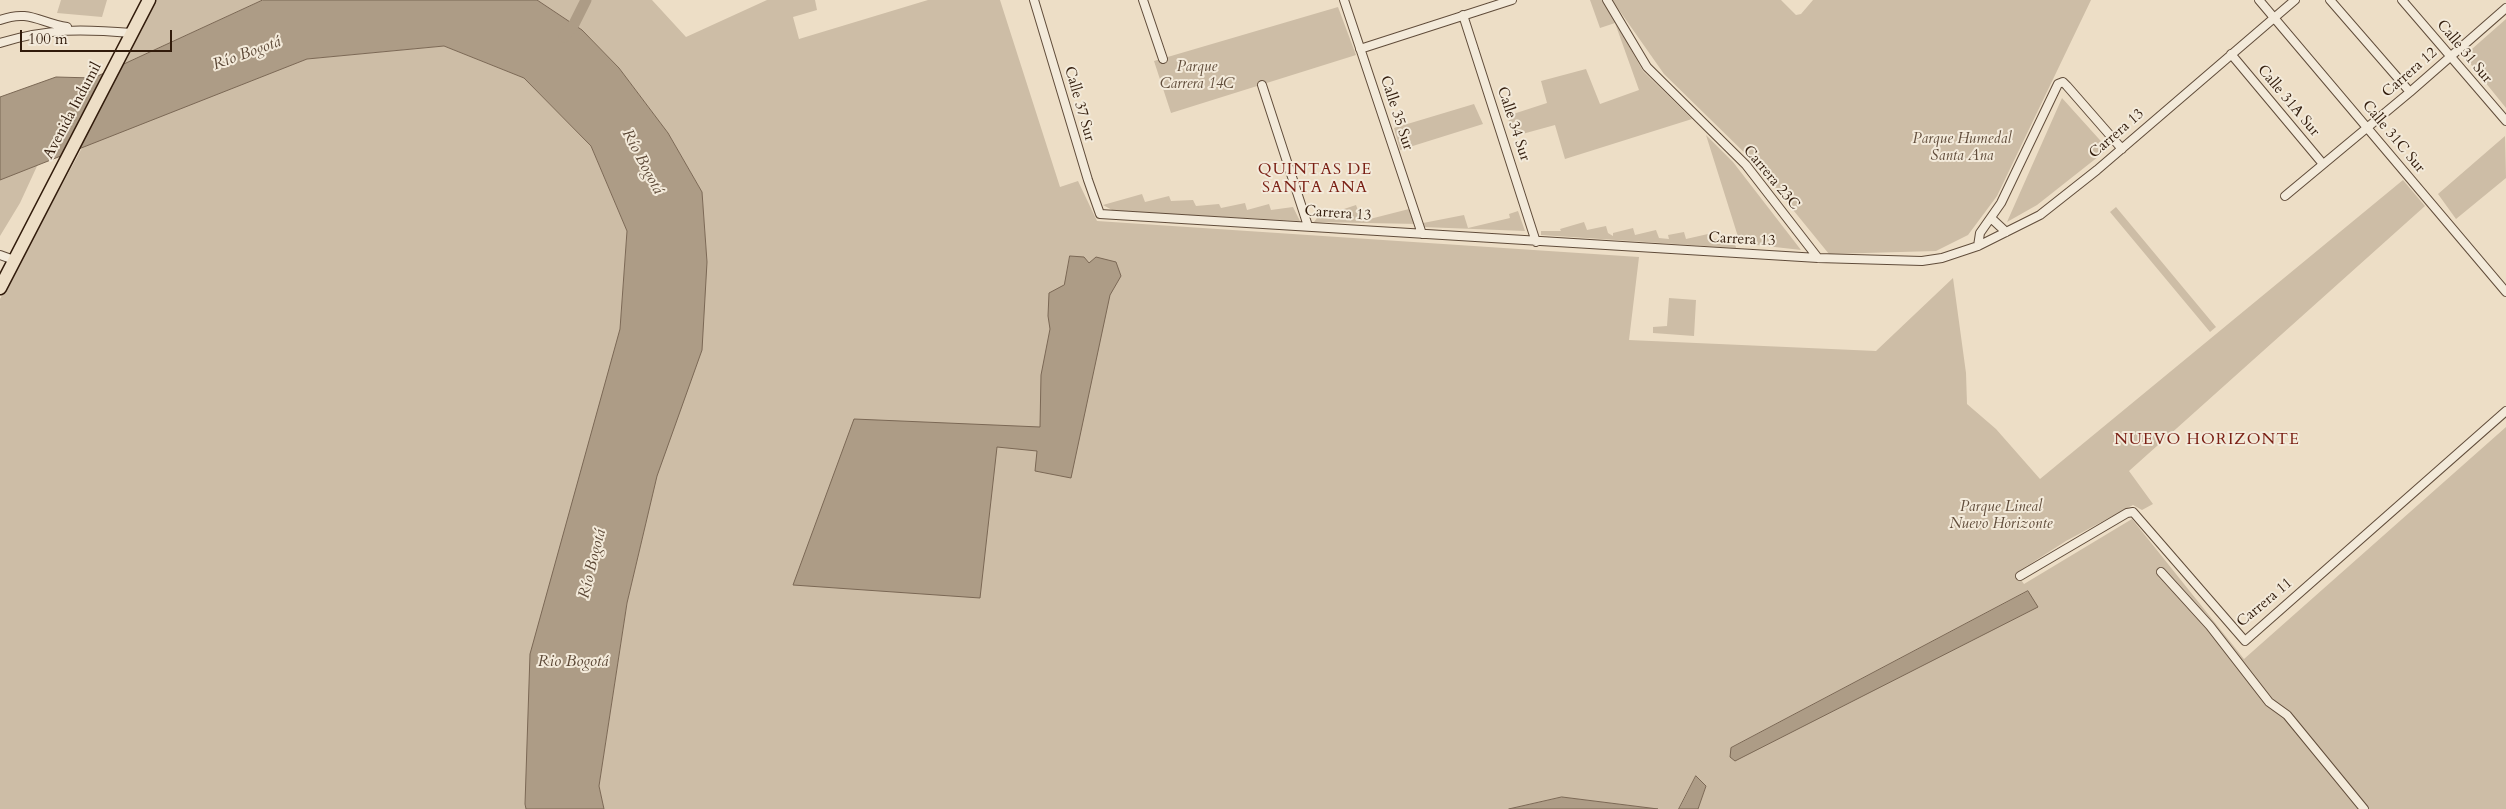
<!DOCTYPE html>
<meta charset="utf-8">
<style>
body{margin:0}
#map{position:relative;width:2506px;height:809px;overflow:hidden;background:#eddec6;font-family:Cardo,serif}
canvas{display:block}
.scale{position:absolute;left:20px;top:30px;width:152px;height:22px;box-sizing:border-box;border:2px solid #311b0b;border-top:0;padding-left:6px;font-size:15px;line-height:18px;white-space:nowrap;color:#311b0b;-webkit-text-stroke:4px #f3eada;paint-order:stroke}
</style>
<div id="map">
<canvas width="2506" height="809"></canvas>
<div class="scale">100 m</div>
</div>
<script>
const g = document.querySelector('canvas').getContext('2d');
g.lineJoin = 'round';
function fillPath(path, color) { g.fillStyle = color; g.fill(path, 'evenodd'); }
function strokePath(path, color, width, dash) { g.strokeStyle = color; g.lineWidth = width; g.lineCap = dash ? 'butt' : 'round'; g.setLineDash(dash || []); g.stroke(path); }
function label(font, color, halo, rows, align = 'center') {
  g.font = font + ' Cardo,serif'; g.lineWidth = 4; g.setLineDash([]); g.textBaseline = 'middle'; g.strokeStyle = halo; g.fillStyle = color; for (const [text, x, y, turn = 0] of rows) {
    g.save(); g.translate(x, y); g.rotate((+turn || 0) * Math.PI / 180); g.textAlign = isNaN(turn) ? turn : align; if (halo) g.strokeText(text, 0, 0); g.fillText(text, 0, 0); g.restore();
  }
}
fillPath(new Path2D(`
 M61,0H107L102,17L57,13Z
 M156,0H263L125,63Z
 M537,0H652L686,37L767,0H815L817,10L793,17L799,39L928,0H1000L1060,187L1078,181L1097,221L1639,257L1629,340L1876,351L1953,278L1966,373L1967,404L1996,429L2040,479L2403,180L2425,206L2129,471L2153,504L2142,510L2133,505L2066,541L2016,573L2024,584L2132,519L2244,659L2506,427V809H1698L1706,786L1696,776L1679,809H1658L1562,797L1509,809H604L599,786L627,603L707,262L702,192L668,133L619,68L582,30Z
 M1590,0H1603L1643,71L1692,119L1565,159L1555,125L1515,136L1507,116L1547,103L1541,81L1586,69L1600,104L1639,90L1615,23L1600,28Z
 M1612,0H1781L1796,15L1801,14L1813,0H2091L1997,196L1968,235L1936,251L1829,254L1754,162L1664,74Z
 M1338,7L1356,55L1171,113L1154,61Z
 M2506,19V108L2464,56Z
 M444,46L524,78L591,146L627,231L620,329L525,804L526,809H0V299L83,146L307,59Z
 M2062,98L2108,149L2037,205L2007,222Z
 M1474,104L1483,124L1400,150L1394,128Z
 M1706,135L1733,162L1801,250L1740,243Z
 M2505,136L2506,178L2456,219L2438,194Z
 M38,164L20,203L0,236V179Z
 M1142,194L1145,202L1169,196L1171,201L1193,200L1196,206L1219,204L1221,208L1245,203L1247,210L1269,204L1271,210L1293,207L1300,221L1114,211L1103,205Z
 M1356,205L1362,221L1413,208L1419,224L1314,222L1317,218Z
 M2116,207L2216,327L2210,332L2110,212Z
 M1518,211L1525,231L1423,227V223L1464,215L1468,228L1510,218L1509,214Z
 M1584,222L1587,230L1606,226L1608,233L1613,236V233L1633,228L1635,235L1656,230L1659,238L1669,239L1668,235L1684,232L1686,239L1708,234L1709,239L1734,238L1736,248L1541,235V231H1561L1560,229Z
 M1669,298L1696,300L1694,336L1653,333V327L1667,326Z`), '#cdbda6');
const water = new Path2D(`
 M263,0H537L582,30L619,68L668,133L702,192L707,262L702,350L657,476L627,603L599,786L604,809H526L525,804L530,654L620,329L627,231L591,146L524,78L444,46L307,59L0,180V97L56,77L93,78Z
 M1070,256L1084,257L1089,263L1096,257L1116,262L1121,276L1110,295L1071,478L1035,471L1037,451L997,447L980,598L793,585L854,419L1040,427L1041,375L1050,329L1048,316L1049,293L1064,285Z
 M2028,591L2038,607L1735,761L1730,757L1731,748Z
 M1696,776L1706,786L1698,809H1679Z
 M1562,797L1658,809H1509Z`);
fillPath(water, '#ad9c86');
strokePath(water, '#7b6855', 1);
strokePath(new Path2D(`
 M564,37L573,26L586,0`), '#ad9c86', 11);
const street = new Path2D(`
 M1034,0L1088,180L1100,214L1818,258L1922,261L1942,258L1978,246L2040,215L2097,170L2295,0
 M1143,0L1163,59
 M1344,0L1422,234
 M1607,0L1647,67L1746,165L1818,258
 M2259,0L2506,292
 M2330,0L2410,92
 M2402,0L2506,121
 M1463,15L1536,242
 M0,20C29,9 40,23 67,27
 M0,43C48,28 83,29 132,33
 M1360,49L1512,0
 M2231,54L2323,164
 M1262,85L1308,226
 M2285,196L2410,92L2506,8
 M1991,218L2006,232
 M1978,246L1980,233L2001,203L2058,84L2063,82L2067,86L2122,149
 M0,255L14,260
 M2161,572L2210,626L2269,702L2287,715L2364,809
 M2020,576L2127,513L2133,512L2245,641L2506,411`);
const primary = new Path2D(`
 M0,288L149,0`);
strokePath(street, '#604c3a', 10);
strokePath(primary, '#311b0b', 15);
strokePath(street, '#f3eada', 8);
strokePath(primary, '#eddec6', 12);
label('15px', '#311b0b', '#f3eada', [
 ["Calle 31 Sur",2464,52,50],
 ["Carrera 12",2410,73,-41],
 ["Calle 31A Sur",2288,101,50],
 ["Calle 37 Sur",1079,104,74],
 ["Avenida Indumil",73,111,-62],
 ["Calle 35 Sur",1396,113,72],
 ["Calle 34 Sur",1513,124,72],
 ["Carrera 13",2117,134,-41],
 ["Calle 31C Sur",2393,137,50],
 ["Carrera 23C",1771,178,50],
 ["Carrera 13",1338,214,4],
 ["Carrera 13",1742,240,3],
 ["Carrera 11",2265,603,-40]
]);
label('italic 15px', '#604c3a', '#f3eada', [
 ["Parque",1197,68],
 ["Carrera 14C",1197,85],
 ["Parque Humedal",1962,140],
 ["Santa Ana",1962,157],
 ["Parque Lineal",2001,508],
 ["Nuevo Horizonte",2001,525]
]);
label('italic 16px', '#5c4836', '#f3eada', [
 ["Río Bogotá",247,54,-20],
 ["Río Bogotá",642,162,62],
 ["Río Bogotá",593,564,-76],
 ["Rio Bogotá",573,662]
]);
g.letterSpacing = '1px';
label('16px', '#7a1f14', '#f3eada', [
 ["QUINTAS DE",1315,170],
 ["SANTA ANA",1315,188],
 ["NUEVO HORIZONTE",2207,440]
]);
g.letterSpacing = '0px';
</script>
